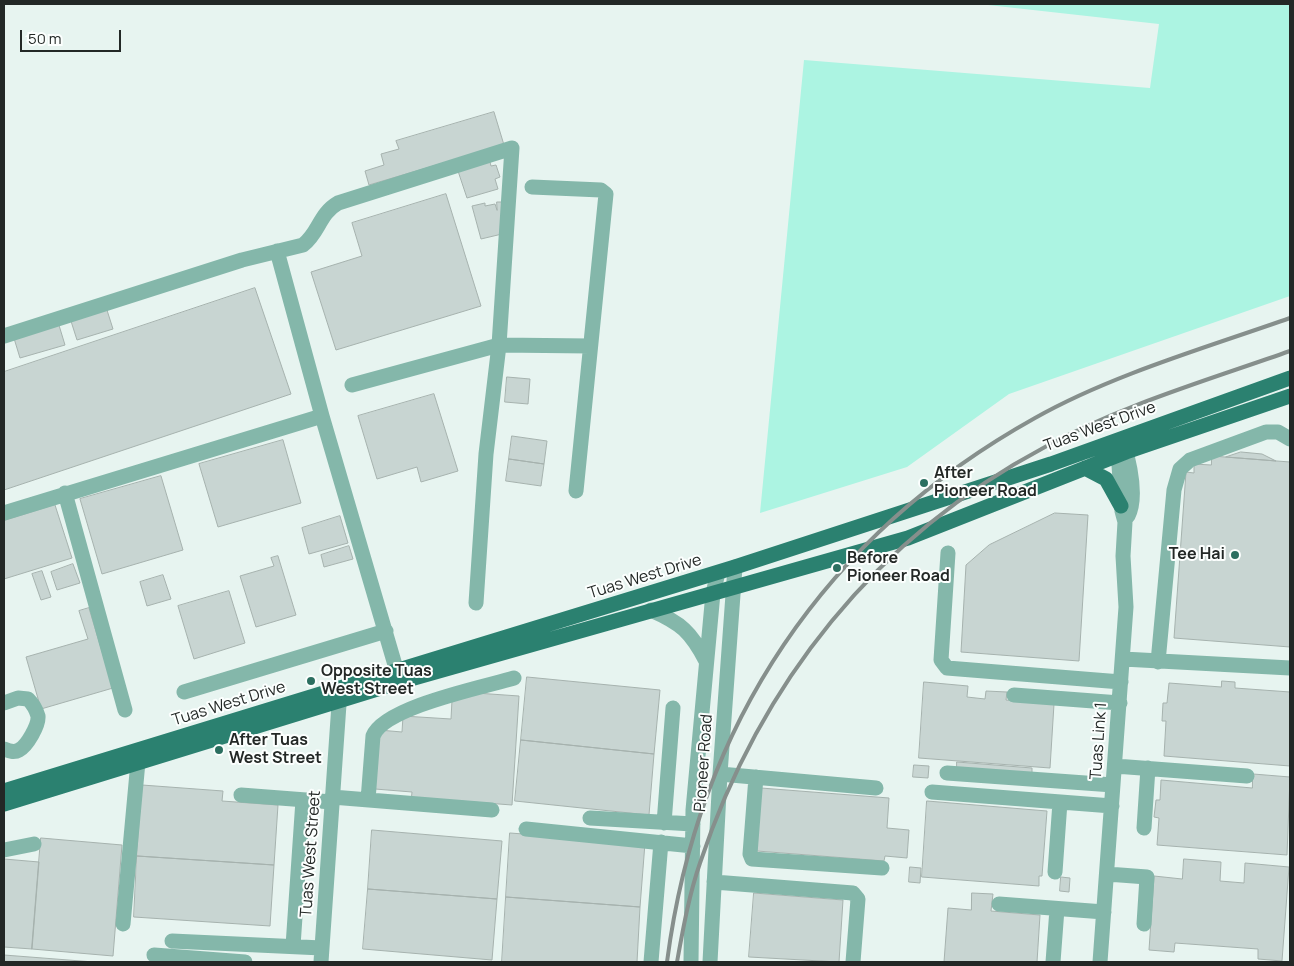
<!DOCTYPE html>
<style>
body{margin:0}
#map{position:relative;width:1294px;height:966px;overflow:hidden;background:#e7f4f0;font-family:Manrope,sans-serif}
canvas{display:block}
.frame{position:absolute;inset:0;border:5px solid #232826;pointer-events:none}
.scale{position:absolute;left:20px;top:30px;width:101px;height:22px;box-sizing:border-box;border:2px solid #232826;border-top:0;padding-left:6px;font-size:15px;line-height:18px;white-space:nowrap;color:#232826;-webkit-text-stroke:4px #fcfffe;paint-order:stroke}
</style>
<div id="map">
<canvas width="1294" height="966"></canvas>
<div class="frame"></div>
<div class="scale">50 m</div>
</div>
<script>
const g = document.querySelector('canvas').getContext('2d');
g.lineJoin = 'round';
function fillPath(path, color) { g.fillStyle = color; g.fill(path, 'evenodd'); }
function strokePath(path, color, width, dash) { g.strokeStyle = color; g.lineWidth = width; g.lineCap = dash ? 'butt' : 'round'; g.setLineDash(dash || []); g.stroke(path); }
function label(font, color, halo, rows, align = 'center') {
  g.font = font + ' Manrope,sans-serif'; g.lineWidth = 4; g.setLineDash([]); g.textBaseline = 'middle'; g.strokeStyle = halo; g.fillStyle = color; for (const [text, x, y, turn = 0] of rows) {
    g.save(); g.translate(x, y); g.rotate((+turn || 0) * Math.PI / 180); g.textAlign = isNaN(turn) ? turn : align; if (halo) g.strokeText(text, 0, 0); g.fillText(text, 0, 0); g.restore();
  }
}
fillPath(new Path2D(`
 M979,4H1290V296L1009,394L907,467L760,513L804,60L1150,88L1159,24Z`), '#acf4e2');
const building = new Path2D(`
 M494,112L504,145L369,185L365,171L384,165L381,154L399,149L396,141Z
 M489,158L491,166L496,165L500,177L495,179L498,189L467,198L457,168Z
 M446,194L481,306L336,350L311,272L362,256L352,223Z
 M497,202H503L502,234L481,239L472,206L485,203V206L495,204L497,210Z
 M255,288L291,394L4,490V372Z
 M106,307L113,329L77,340L70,318Z
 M58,322L65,345L20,358L13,335Z
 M507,377L530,379L528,404L505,402Z
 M434,394L458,471L421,482L417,467L377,479L358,416Z
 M512,436L547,441L544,464L509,459Z
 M283,440L301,503L218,527L199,464Z
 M1241,452L1262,454L1276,461L1226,457Z
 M1212,456L1290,462V647L1174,638L1186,472L1194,473V464L1211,465Z
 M509,459L544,464L541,486L506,481Z
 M161,476L183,550L102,574L80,499Z
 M55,505L72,558L4,579V521Z
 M1055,513L1088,515L1079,661L961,652L966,565L989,545Z
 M340,516L348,543L309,554L302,528Z
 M349,546L353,559L324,567L321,555Z
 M278,556L296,615L256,627L240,576L274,566L271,558Z
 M73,564L80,583L57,590L51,572Z
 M42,571L51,597L41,600L32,574Z
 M163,575L171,599L147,606L140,582Z
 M229,591L245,643L194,659L178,606Z
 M89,608L113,688L41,709L26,657L88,639L79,611Z
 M527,677L660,690L654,754L521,740Z
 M1222,681L1235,682V688L1290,692V766L1164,756L1166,721H1162L1163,703H1167L1169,683L1221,687Z
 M924,682L968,686L967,697L985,699L986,691L1007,692L1006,700L1054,704L1050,768L919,758Z
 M476,693L519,696L512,805L446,800L411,802L412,792L375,789L379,730L402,732L403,716L451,719L452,700Z
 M521,740L654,754L649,815L515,801Z
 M957,762L1032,768V776L957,771Z
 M914,765L929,766L928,778L913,777Z
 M1253,774L1290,777L1287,855L1157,845L1159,818L1154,817L1156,800H1160L1161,780L1252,788Z
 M142,785L223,791L222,801L278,805L274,865L137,856Z
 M761,788L889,798L887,828L909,830L907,858L885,856L884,861L757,851Z
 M927,801L1047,811L1042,876H1039V886L922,877Z
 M372,830L502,841L497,899L368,889Z
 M510,833L645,843L640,907L506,897Z
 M41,838L122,845L113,956L32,949Z
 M137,856L274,865L270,926L134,917Z
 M4,859L39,862L32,949L4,947Z
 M1184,859L1221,862L1220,881L1244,883L1245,863L1289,867L1282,961L1258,959V949L1175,943L1174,952L1149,950L1154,876L1182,879Z
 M910,867L921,868L920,883L909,882Z
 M1061,877L1070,878L1069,892L1060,891Z
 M368,889L497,899L492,960L363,949Z
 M754,893L843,900L839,962L749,957Z
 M972,893L993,894L991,911L1040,915L1037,962H944L948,908L971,910Z
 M506,897L640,907L637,962H502Z
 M4,955L94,962H4Z`);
fillPath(building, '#c8d5d2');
strokePath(building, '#a6b2ae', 1);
strokePath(new Path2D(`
 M532,187L601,190L606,194L576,491
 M277,251L322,416L400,682
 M4,336L242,260L303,245C319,233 319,214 338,203L512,148L499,345L486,454L476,603
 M352,385L499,345L590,346
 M1123,441C1129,461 1138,496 1128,516
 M65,493L125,710
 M4,513L322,416
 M948,553L941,660L947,668L1121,682
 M651,610C681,623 691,632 706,661
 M1123,659L1290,668
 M1158,662L1174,490L1180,469L1190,460L1266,432H1278L1290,439
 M184,692L386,631
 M1014,695L1120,703
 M4,703L18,698L28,699C33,704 36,709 38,716C39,725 27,746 19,750C14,753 9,751 4,749
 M1115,766L1247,776
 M947,773L1113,785
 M720,774L876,788
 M756,777L750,854L752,859L882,868
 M932,792L1112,806
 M241,795L332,802
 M332,797L492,810
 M368,800L373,736C384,707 484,687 514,678
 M590,818L693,824
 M664,823L673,708
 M1144,828L1148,768
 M526,829L693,846
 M4,850L34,844
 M1055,872L1060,802
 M1107,874L1147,877L1144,924
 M714,882L853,893L858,899L853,962
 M999,904L1104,912
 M123,924L139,751
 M172,941L322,948
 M293,946L303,800
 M154,955L245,962
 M321,962L340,690
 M651,962L661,842
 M691,962L693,810L713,593L718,573
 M710,962L720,774L735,567
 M1053,962L1057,909
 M1100,962L1126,607L1123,556L1125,522L1122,511L1119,465L1112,445`), '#84b7aa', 15);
strokePath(new Path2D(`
 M1085,468L1106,479L1121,506
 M4,791L735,567L1051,464L1290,378
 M4,804L400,682L908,538L1126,452L1290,396`), '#2b8170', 15);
strokePath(new Path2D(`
 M667,962C698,724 825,535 1035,418C1111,375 1208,347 1290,318
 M677,962C683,929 689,895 700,863C760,683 876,537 1045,447C1122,405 1208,380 1290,351`), '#868f8c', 4);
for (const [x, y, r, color] of [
 [924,483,5,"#2b6f60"],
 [1235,555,5,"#2b6f60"],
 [837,568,5,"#2b6f60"],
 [311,681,5,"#2b6f60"],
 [219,750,5,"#2b6f60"]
]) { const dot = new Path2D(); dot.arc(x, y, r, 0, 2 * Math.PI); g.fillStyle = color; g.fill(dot); strokePath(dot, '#fcfffe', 2); }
label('16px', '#232826', '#fcfffe', [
 ["Tuas West Drive",1100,427,-20],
 ["Tuas West Drive",645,577,-17],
 ["Tuas West Drive",229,704,-17],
 ["Tuas Link 1",1099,741,-86],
 ["Pioneer Road",704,763,-86],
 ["Tuas West Street",311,854,-86]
]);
label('bold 16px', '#232826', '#fcfffe', [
 ["After",934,474],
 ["Pioneer Road",934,492],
 ["Tee Hai",1225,555,"right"],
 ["Before",847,559],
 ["Pioneer Road",847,577],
 ["Opposite Tuas",321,672],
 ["West Street",321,690],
 ["After Tuas",229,741],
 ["West Street",229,759]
], 'left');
</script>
